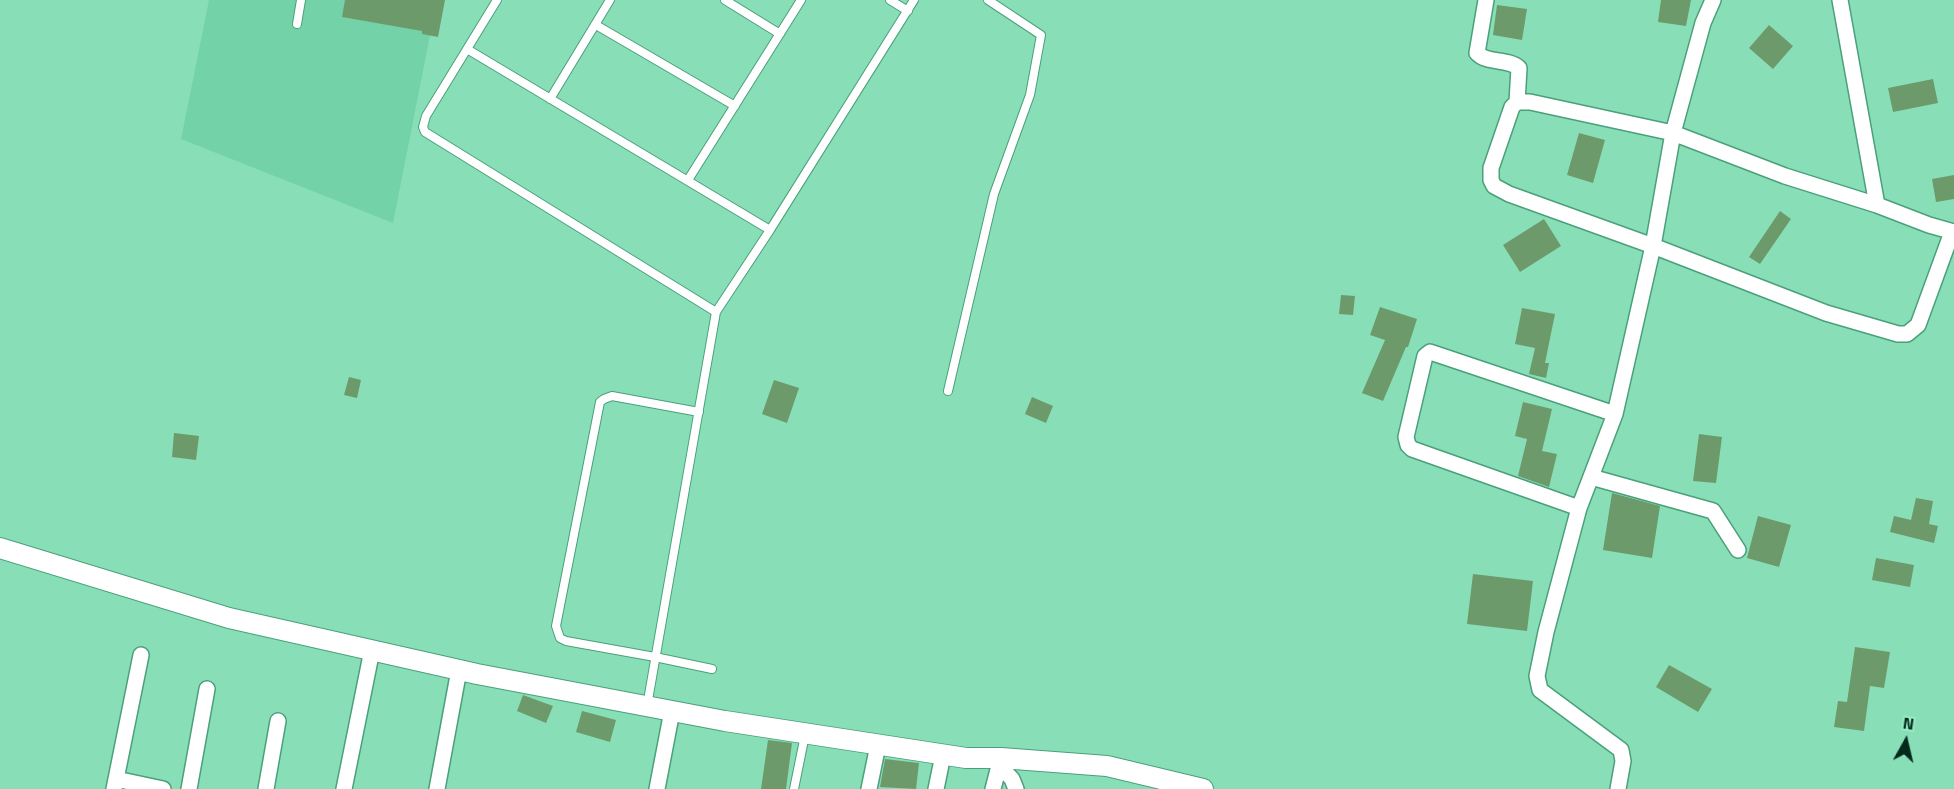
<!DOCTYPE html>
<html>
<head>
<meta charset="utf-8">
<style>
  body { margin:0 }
  #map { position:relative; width:1954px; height:789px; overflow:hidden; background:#88dfb7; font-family:"Titillium Web",sans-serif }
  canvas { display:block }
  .north { position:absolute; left:1876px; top:711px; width:60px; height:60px; -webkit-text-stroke:4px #95ecc4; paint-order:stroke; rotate:8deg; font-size:16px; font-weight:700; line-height:24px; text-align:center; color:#03291b }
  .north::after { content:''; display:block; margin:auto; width:21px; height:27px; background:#03291b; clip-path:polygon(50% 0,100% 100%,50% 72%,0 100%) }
</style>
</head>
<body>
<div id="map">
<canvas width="1954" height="789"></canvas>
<div class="north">N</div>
</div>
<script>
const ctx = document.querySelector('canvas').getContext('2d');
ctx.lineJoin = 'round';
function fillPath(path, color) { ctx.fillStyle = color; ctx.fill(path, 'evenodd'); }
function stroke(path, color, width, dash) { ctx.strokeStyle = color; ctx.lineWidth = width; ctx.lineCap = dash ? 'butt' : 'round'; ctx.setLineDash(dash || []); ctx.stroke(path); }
fillPath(new Path2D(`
  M209,0H437L393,223L181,139Z`), '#73d2a8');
fillPath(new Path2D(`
  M345,0H445L438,37L422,34V31L342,17Z
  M1661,0H1691L1686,26L1658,22Z
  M1497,5L1527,9L1522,40L1493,35Z
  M1769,25L1793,46L1773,69L1749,48Z
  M1933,79L1938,103L1893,112L1888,88Z
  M1579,133L1605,140L1593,183L1567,175Z
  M1954,175V199L1936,202L1932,179Z
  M1780,211L1791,219L1760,264L1749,257Z
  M1544,219L1561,246L1520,272L1503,245Z
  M1341,295L1355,296L1353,315L1339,314Z
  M1380,307L1417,319L1408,347H1406L1383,401L1362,393L1385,340L1370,335Z
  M1522,308L1555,314L1545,363H1549L1546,378L1529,374L1535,348L1515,344Z
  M349,377L361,380L357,398L344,395Z
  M774,380L799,388L787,423L762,414Z
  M1032,397L1053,406L1046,423L1025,414Z
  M1523,402L1552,409L1542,451L1557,454L1549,487L1518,476L1527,439L1515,436Z
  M174,433L199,436L196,460L172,457Z
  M1699,434L1722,437L1716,483L1693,481Z
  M1612,493L1660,506L1652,558L1603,550Z
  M1916,498L1933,501L1929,524L1938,526L1934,543L1890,532L1894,516L1911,520Z
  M1758,516L1791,525L1779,567L1747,558Z
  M1876,558L1914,565L1910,587L1872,580Z
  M1473,574L1533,581L1527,631L1467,624Z
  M1855,647L1890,652L1884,688L1870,686L1864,731L1834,727L1838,701L1847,702Z
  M1669,665L1712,689L1698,712L1656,687Z
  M523,695L553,706L546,723L517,711Z
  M582,711L616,720L610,742L576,732Z
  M768,740L792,743L786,789H761Z
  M885,759L919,763L916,789L880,787Z`), '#6d9a6a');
const service = new Path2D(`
  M497,0L426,116L423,127L425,132L716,312
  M725,0L780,34
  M890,0L908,11
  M297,24L301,0
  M596,25L735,106
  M467,49L770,230
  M550,99L610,0
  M688,180L801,0
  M948,391L994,194L1030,95L1041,35L988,0
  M699,412L612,396L604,399L600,402L556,626L560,638L566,641L655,657L712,669
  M647,706L716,312L770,230L914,0
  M794,789L805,735`);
const minor = new Path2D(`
  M1486,0L1477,53C1487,64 1508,58 1519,68L1517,102
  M1840,0L1877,205L1929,225L1954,232
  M1877,205L1785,176L1673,133L1530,102H1517L1512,107L1491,168V180L1494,186L1509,194L1653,246L1826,313L1898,334H1907L1918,325L1952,232
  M1591,477L1713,511L1738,550
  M1579,508L1412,449L1408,445L1406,437L1425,356L1430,352L1615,414
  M999,765L1012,779L1016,789
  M116,779L163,789
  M114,789L141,655
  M189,789L207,689
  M266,789L278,721
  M344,789L372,650
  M437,789L459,670
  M657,789L672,711
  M869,789L878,745
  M936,789L943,755
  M993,789L1001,758
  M1618,789L1623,761L1621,750L1540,690L1537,676L1546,632L1579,508L1615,414L1653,246L1673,133L1703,23L1713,0`);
const tertiary = new Path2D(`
  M0,548L229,618L477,674L725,721L966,758H1001L1107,766L1203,789`);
stroke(service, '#49a07b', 10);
stroke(minor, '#49a07b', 18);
stroke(tertiary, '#49a07b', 22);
stroke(service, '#fff', 8);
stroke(minor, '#fff', 15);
stroke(tertiary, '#fff', 20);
</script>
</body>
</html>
